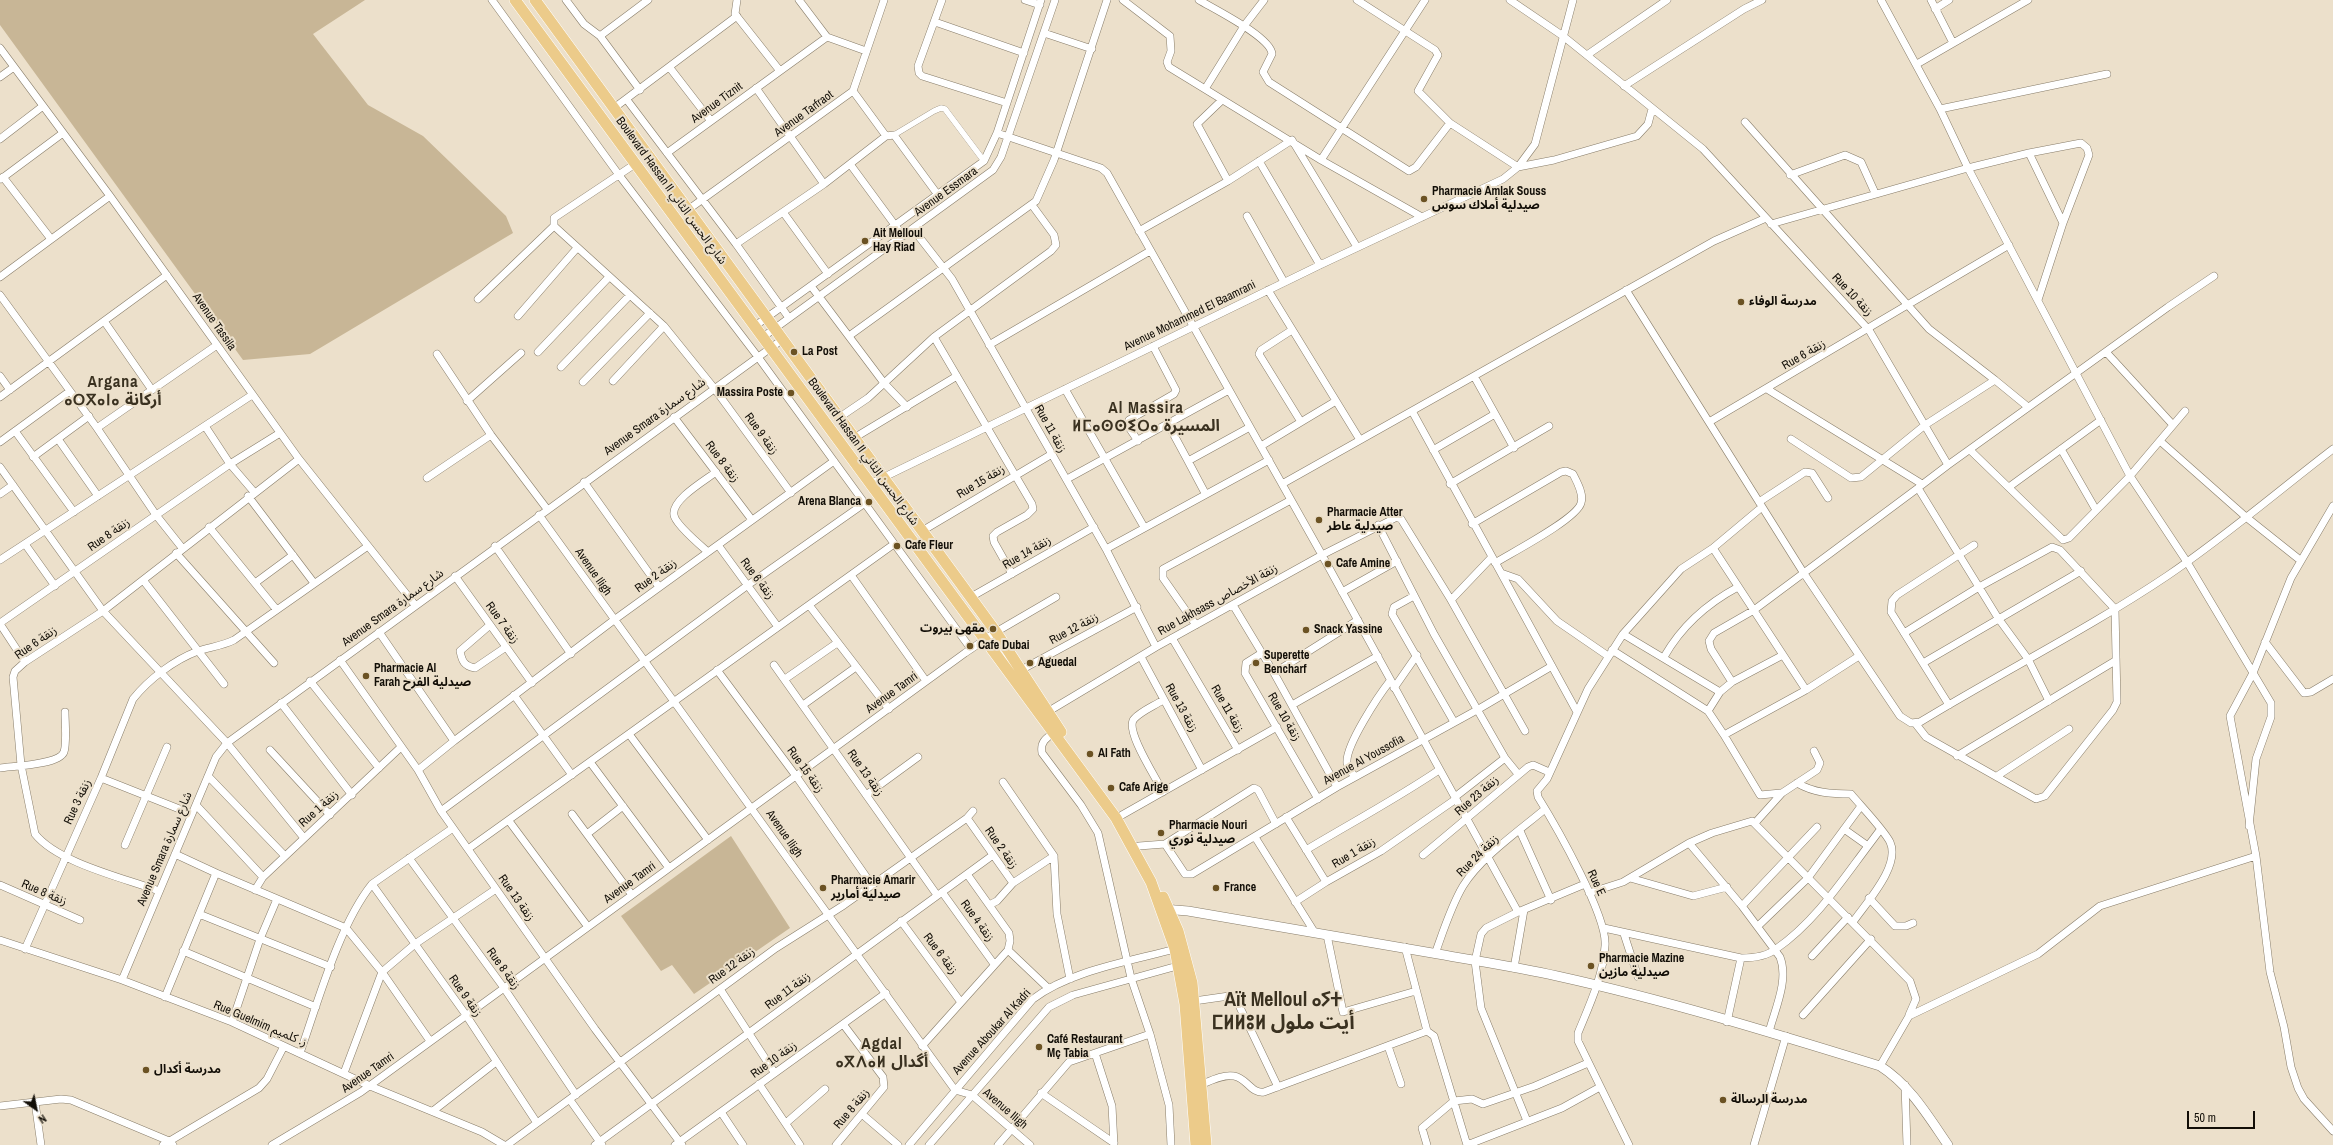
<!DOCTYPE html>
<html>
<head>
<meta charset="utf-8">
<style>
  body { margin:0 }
  #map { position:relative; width:2333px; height:1145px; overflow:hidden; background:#ece0cb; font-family:"Archivo Narrow",sans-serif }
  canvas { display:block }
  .north { position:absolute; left:16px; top:1089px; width:40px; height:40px; -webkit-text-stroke:3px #ece0cb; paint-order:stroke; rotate:147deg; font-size:11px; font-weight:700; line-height:16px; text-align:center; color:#120e07 }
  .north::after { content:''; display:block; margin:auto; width:14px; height:18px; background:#120e07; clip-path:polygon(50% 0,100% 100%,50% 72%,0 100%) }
  .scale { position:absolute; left:2187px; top:1111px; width:68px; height:18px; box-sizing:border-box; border:2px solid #120e07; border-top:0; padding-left:5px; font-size:12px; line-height:14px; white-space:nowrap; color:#120e07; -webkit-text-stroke:3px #ece0cb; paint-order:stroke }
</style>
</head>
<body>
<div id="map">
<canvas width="2333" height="1145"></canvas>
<div class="north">N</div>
<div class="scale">50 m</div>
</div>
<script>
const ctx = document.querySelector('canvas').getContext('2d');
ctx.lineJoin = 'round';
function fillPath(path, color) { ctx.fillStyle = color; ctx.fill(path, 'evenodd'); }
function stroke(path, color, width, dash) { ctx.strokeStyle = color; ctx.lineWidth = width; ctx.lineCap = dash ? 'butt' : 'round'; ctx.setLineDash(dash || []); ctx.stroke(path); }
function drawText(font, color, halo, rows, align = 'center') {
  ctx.font = font + ' "Archivo Narrow","Noto Sans Arabic","Noto Sans Tifinagh",sans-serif'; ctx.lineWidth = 4; ctx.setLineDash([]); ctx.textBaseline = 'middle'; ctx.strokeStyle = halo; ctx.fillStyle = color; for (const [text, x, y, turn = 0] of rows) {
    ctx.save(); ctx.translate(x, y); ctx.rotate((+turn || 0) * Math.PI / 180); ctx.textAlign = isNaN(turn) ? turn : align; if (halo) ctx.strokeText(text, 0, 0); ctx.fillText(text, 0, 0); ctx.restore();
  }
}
fillPath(new Path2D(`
  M0,0H365L313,34L368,105L423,136L506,216L513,233L310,354L243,360L0,25Z
  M731,836L790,928L694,994L672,965L661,971L621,916Z`), '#c8b696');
const pedestrian = new Path2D(`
  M894,135L934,111L941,108L945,109L984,161`);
const minor = new Path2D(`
  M492,0L619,175L758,357L971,649
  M566,0L584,24L600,36L640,90
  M737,0L735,14L780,71
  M799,0L827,37L866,51
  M942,0L918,66L919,73L922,76L1007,103
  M1025,0L1040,5
  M1123,0L1170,36L1171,51L1167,62L1169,67L1321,160L1422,217
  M1199,0C1214,9 1271,37 1272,54L1263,72L1269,82L1409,171L1416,167L1450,123
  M1357,0L1435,50L1438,55L1418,91L1450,123L1518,167L1554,160L1637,136L1648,124L1652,109
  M1510,0L1563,36L1703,149L1869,330L1948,465L2168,307L2214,276
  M1881,0L1940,109L1968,168L2130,476L2187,562L2271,703V717L2256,759L2249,826
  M1931,0L1953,43
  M1935,9L1949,0
  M935,22L1024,53
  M1044,33L1092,49
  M600,36L648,0
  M0,48L110,196L299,459L415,605
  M1587,55L1667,0
  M1917,64L2028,0
  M670,68L711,121
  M0,77L14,67
  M1624,86L1744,9L1762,0
  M756,88L824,184
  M1205,89L1244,26L1264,0
  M853,91L886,136L894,135L938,195
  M627,100L736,244L789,318
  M1222,100L1197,124L1228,181
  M614,108L737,16
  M1940,109L2107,74
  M1745,122L1929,329L1995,380L2028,407
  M997,133L1101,168L1107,173L1322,555L1518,912
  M0,139L43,106
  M667,153L827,37
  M2029,153L2081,143L2087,148L2089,155L2063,223
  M1321,160L1425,0
  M1259,161L1320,265
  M850,164L903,236
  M1790,175L1845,155L1861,162L1875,193
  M3,177L51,239
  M1,179L63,133
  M689,209L853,91L884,0
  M783,212L828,274
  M1247,216L1284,282
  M1771,224L1968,168L2029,153L2063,223L2038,300
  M913,229L952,279L1106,549L1156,647
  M1139,231L1228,181L1292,140L1357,247
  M736,244L824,184L886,136
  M0,277L110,196
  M811,286L884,383L907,407
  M1268,290L1360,440
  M1626,290L1803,572L1900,716L1911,723L1920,722C2002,672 2088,629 2167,576C2225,537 2278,491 2333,449
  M0,295L97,428L156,515L183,549
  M478,299L554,226
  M518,316L577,248
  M104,321L152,390
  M664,326L714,388L791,493
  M755,326L984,161L997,133L1041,0
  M1292,330L1261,350L1259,354L1301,422
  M849,336L1036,201L1054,160L1107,0
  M763,337L993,170L1001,157L1055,0
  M934,337L1032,504L1033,509L1027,515L997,532L993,536L994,542L1012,574
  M989,345L1150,251
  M538,352L609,277
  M2107,353L2173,425
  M437,354L491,435L547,509
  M561,367L630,295
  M0,376L10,390
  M1474,376L1514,448
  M613,381L664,326L554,226V218L635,164
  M583,382L650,313
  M1065,389L1144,527
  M1767,389L1922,484
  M0,397L167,275
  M467,401L521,353
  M1412,411L1501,573L1518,579L1557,621L1608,656
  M674,417L752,520
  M840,417L868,398L934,337L1051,251L1056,245L1054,235L1032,205
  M1709,422L2009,245
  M1168,424L1188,461
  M205,426L230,464L254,492
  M97,428L217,345
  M15,431L74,512
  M854,438L957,376
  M58,439L98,496
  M1791,439L1851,478L1861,477L1925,425L1995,380
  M1138,441L1128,426L1129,420L1174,394L1176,390L1153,346
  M2160,441L2246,517L2300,560
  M0,442L70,391
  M1261,446L1336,401
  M2061,449L2096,510
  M1433,450L1495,414
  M1970,450L2063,540L2069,538L2130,476L2185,411
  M33,457L89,416
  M0,467L103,611L227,743L304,838
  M427,478L491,435
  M1067,479L1229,390
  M584,482L659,587
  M870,484L1320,265L1503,179L1518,167L1535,144L1573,0
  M1282,484L1714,241L1766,218
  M1450,484L1549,426
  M1919,487L1948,465
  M2009,487L2101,420
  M1205,493L1188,461L1250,427
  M0,494L13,485
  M248,496L314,583
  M1759,502L1805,472L1812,473L1828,498
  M2333,506L2291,578L2253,673L2230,716L2256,856L2270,972L2284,1027L2291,1067L2298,1088L2304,1099L2333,1131
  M539,515L955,1090L972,1095L1030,1145
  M1472,524L1561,472L1566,471L1573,474C1577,482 1584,494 1581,503C1577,519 1511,553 1495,563
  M1378,525L1434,634L1505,758L1518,774
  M209,527L276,609
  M922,531L1052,454
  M25,544L55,586
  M718,545L778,627
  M495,546L571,654
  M1713,548L1806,690
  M1106,549L1269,460
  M708,552C700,545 675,524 674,515C671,500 704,481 716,472
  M176,553L274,663
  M0,560L252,395
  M1501,573L1577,712
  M851,575L926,681
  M455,576L532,683
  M143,580L224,684
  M255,583L293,555
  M1342,592L1397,561
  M1414,596L1394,607L1392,614L1454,722
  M971,597L1094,527
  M1451,600L1491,558
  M809,605L889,709
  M1233,605L1274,673L1337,787
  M0,623L230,464L280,433
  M0,624L25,662
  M490,625L460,651C462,661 464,666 475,668L506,647
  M1196,625L1163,578V569L1291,500
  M379,632L454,741
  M1904,633L1979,587L2052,547L2060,550L2115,609L2117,702L2113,710L2045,796L2036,799L1926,737L1915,723
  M1623,634L1720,692
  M1172,638L1238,750
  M2265,642L2304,693L2311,692L2333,679
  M1612,650L1708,711L1724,735L1806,690L1859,656
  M1262,653L1246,663L1245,673L1318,799
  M1141,657L1202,770
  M1664,657C1681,627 1708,603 1738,587
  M340,660L418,770L441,811L595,1029L682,1145
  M1923,663L2081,571
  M774,665L937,895
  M717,670L796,776L872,885
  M1021,670L1137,607
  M1274,673L1358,620
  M785,679L837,643
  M310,681L379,768
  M1732,682L1711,649L1709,641L1714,633L1754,610L1918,488L1998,618L2028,659L2049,701
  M1394,688L1417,655
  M514,695L572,775
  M1163,700C1154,706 1141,711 1134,719C1124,730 1157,779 1163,792
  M281,703L352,795
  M803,705L856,667
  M1292,705L1378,656
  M1949,705L1891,612L1892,601L1897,595L1974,545
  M1049,711L1156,647L1322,555L1397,517L1401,519L1451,600L1525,731
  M1708,711L1720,692L1732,682L1783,655
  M1054,733C1046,738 1040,742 1042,753L1081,805L1098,833L1131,978L1150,1034L1169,1105L1171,1145
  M629,734L708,840
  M1724,735L1760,795L1781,793
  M270,750L330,815
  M1957,756L2115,661
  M590,762L669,868
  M0,768C13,766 59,765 64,752C67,743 65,722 65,712
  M418,770L454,741L614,620L834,461
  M208,776L285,856
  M1997,776L2069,729
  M1355,777C1352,773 1348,768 1347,763C1345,746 1379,695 1390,681
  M101,778L192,814
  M1003,782L1054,856
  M1797,783C1814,793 1832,794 1851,794C1860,805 1884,830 1890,842C1901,866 1866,903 1853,922
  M866,795L918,757
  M1455,797L1505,758
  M196,805L263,877
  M441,811L748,585L865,503
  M572,814L632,895
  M1122,815L1277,727
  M1286,817L1326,882L1381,851L1456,799
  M967,818L1013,883L997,901L989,905
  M509,821L588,927
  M1755,823L1782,793L1817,770L1820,763L1814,751
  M1520,831L1551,900
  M587,834L623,806
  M1255,837L1315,933
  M1689,843L1742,906L1780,957C1789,980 1775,1009 1769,1032
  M1165,844L1185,874H1192L1337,787L1477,710L1552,666
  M125,845L167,747
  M1139,846L1165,844L1254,788L1258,790L1276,824
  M1868,846L1880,830
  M468,849L894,544
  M1306,850C1351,823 1396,799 1439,770
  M175,854L216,873L346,928L382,972L430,1041
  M1423,855L1528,767L1533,765L1549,772
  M409,858L504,988L576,1095
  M967,874L1009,933L1010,941L1008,950L1048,988
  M1630,878L1693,896L1727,887
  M1013,883L1054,856L1057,914L1070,979
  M372,884L466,1015L537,1123
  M0,885L80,920
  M255,890L263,877L401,747
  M159,891C124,878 58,863 35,834L21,765L13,677L15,671L25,662L103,611L299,459
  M942,892L994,964
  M1589,893L1623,882L1689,843L1712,833L1752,821L1910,981L1916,999L1909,1015
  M1869,898L1895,926H1906L1913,923
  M1295,902L1326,882
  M1742,906L1817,827
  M199,914L331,967
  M901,921L960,1001
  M1758,926L1808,878L1861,806
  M1604,928L1741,958C1753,958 1766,957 1776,949C1814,923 1841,882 1868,846L1844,829
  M1624,934L1638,977
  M1327,935L1343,1012L1416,991
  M0,940L122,980L232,1022L370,1086L482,1132L504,1145
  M1405,947L1427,1031L1434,1036L1467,1145
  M25,949L101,778L133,699C149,679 174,660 198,651C210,647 222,646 234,640L368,546
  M183,951L316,1007
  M1435,954C1443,932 1451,906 1463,886C1481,857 1519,831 1545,809
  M1812,956L1848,917
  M1514,968L1524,910
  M122,980L208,776L216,757L227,743L783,339
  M720,989L774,1072
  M165,997L216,873
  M1194,1001L1229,996L1235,997L1278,1087
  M1803,1015L1871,939
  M232,1022L260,939L277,899
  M1727,1022L1741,958
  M922,1046L1008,950
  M1388,1046L1401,1084
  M300,1053C318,1002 339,925 372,884L453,828
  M1095,1053L1112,1106L1114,1145
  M1880,1066L1909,1016L2038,954L2100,906L2256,856
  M344,1073L382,972L415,944L496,889
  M759,1084L800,1145
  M1200,1085C1210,1081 1223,1074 1234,1076C1247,1078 1251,1094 1264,1092L1427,1031
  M1905,1085L1907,1145
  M1041,1093L1114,1143
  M570,1100L602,1145
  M35,1102L41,1145
  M0,1106L61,1099L71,1100L169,1141L173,1145
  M433,1111L496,1062
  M721,1112L743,1145
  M863,1115L898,1145
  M1527,1121L1481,1008L1475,961L1481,934L1486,928L1518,912L1585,884
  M786,1123L825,1089
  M163,1145L259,1088L267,1079L284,1046
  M272,1145L361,1092L965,653L996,632L1056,597
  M507,1145L776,948L844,905L967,818L973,811
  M595,1145L993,855
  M675,1145L886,993
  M836,1145L884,1087L883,1077L843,1024
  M909,1145L1033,999C1071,970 1132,961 1179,948
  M929,1145L1049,1007L1073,995L1181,965
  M998,1145L1069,1062L1150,1034
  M1427,1145L1422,1128L1454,1101L1472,1099L1483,1104L1535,1086L1588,1063
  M1467,1145L1562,1108L1600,1087
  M1629,1145L1578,1041V1033C1589,1006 1603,977 1605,946C1608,917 1556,826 1538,797L1537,791L1547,779L1588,689L1623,634L1681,569L1713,548L1762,507
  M1754,1145L1786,1036`);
const tertiary = new Path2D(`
  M1163,909L1188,911C1271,925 1354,939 1438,954C1477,961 1517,967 1557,976C1666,1000 1773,1033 1880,1066C1910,1085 1928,1116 1948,1145`);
const primary = new Path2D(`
  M515,0L1116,818L1151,882L1175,949L1185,1004L1196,1145
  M535,0L996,632L1061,732
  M1163,897L1178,931L1192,983L1206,1145`);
stroke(pedestrian, '#877c69', 6);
stroke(minor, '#877c69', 8);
stroke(tertiary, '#877c69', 10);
stroke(primary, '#fff', 12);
stroke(pedestrian, '#fff', 5.5);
stroke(minor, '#fff', 7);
stroke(tertiary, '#fff', 9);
stroke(primary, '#eccb8a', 11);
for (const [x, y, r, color] of [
  [1424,199,4,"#6b5223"],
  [865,241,4,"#6b5223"],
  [1741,302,4,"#6b5223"],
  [794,352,4,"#6b5223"],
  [791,393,4,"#6b5223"],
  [869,502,4,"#6b5223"],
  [1319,520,4,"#6b5223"],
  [897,546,4,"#6b5223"],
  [1328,564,4,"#6b5223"],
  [993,629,4,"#6b5223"],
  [1306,630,4,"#6b5223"],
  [970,646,4,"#6b5223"],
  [1030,663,4,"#6b5223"],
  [1256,663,4,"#6b5223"],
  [366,676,4,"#6b5223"],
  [1090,754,4,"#6b5223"],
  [1111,788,4,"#6b5223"],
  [1161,833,4,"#6b5223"],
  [823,888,4,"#6b5223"],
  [1216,888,4,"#6b5223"],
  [1591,966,4,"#6b5223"],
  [1039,1047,4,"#6b5223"],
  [146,1070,4,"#6b5223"],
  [1723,1100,4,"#6b5223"]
]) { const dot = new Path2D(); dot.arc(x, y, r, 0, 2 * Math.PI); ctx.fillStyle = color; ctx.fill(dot); stroke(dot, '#ece0cb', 1.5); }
drawText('12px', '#120e07', '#ece0cb', [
  ["Avenue Tiznit",717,103,-36],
  ["Avenue Tarfraot",804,114,-36],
  ["Boulevard Hassan II شارع الحسن الثاني",671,191,54],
  ["Avenue Essmara",946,192,-36],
  ["Rue 10 زنقة",1852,295,47],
  ["Avenue Mohammed El Baamrani",1190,316,-26],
  ["Avenue Tassila",214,322,55],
  ["Rue 6 زنقة",1804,355,-30],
  ["Avenue Smara شارع سمارة",655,417,-36],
  ["Rue 11 زنقة",1050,429,61],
  ["Rue 9 زنقة",761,434,54],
  ["Boulevard Hassan II شارع الحسن الثاني",863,452,54],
  ["Rue 8 زنقة",722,462,53],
  ["Rue 15 زنقة",981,482,-31],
  ["Rue 8 زنقة",109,535,-35],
  ["Rue 14 زنقة",1027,553,-30],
  ["Avenue Iligh",593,572,55],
  ["Rue 2 زنقة",656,576,-36],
  ["Rue 6 زنقة",757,579,53],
  ["Rue Lakhsass زنقة الأخصاص",1218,600,-29],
  ["Avenue Smara شارع سمارة",393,608,-36],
  ["Rue 7 زنقة",502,623,54],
  ["Rue 12 زنقة",1074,629,-28],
  ["Rue 6 زنقة",36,643,-35],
  ["Avenue Tamri",892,693,-36],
  ["Rue 13 زنقة",1181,708,61],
  ["Rue 11 زنقة",1227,709,60],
  ["Rue 10 زنقة",1284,717,60],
  ["Avenue Al Youssofia",1364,760,-29],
  ["Rue 15 زنقة",805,770,54],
  ["Rue 13 زنقة",865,773,55],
  ["Rue 23 زنقة",1477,796,-41],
  ["Rue 3 زنقة",78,802,-65],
  ["Rue 1 زنقة",319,809,-42],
  ["Avenue Iligh",784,834,55],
  ["Rue 2 زنقة",1001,848,55],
  ["Avenue Smara شارع سمارة",165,849,-67],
  ["Rue 1 زنقة",1354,853,-31],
  ["Rue 24 زنقة",1478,856,-45],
  ["Avenue Tamri",630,883,-36],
  ["Rue E",1596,883,65],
  ["Rue 8 زنقة",44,893,23],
  ["Rue 13 زنقة",516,898,55],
  ["Rue 4 زنقة",977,921,54],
  ["Rue 6 زنقة",940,954,53],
  ["Rue 12 زنقة",732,966,-36],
  ["Rue 8 زنقة",503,969,54],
  ["Rue 11 زنقة",788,991,-37],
  ["Rue 9 زنقة",465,996,55],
  ["Rue Guelmim ز. كلميم",260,1024,23],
  ["Avenue Aboukar Al Kadri",992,1032,-48],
  ["Rue 10 زنقة",774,1060,-36],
  ["Avenue Tamri",368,1073,-35],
  ["Rue 8 زنقة",852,1109,-50],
  ["Avenue Iligh",1005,1109,41]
]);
drawText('bold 12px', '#120e07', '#ece0cb', [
  ["Pharmacie Amlak Souss",1432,192],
  ["صيدلية أملاك سوس",1432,206],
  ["Ait Melloul",873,234],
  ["Hay Riad",873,248],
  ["مدرسة الوفاء",1749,302],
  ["La Post",802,352],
  ["Massira Poste",783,393,"right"],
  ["Arena Blanca",861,502,"right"],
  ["Pharmacie Atter",1327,513],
  ["صيدلية عاطر",1327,527],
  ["Cafe Fleur",905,546],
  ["Cafe Amine",1336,564],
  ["مقهى بيروت",985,629,"right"],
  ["Snack Yassine",1314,630],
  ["Cafe Dubai",978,646],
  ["Superette",1264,656],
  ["Bencharf",1264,670],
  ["Aguedal",1038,663],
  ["Pharmacie Al",374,669],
  ["Farah صيدلية الفرح",374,683],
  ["Al Fath",1098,754],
  ["Cafe Arige",1119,788],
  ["Pharmacie Nouri",1169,826],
  ["صيدلية نوري",1169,840],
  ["Pharmacie Amarir",831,881],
  ["صيدلية أمارير",831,895],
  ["France",1224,888],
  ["Pharmacie Mazine",1599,959],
  ["صيدلية مازين",1599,973],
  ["Café Restaurant",1047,1040],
  ["Mç Tabia",1047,1054],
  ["مدرسة أكدال",154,1070],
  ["مدرسة الرسالة",1731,1100]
], 'left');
ctx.letterSpacing = '1px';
drawText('bold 16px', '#3a3120', '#ece0cb', [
  ["Argana",113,383],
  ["ⴰⵔⴳⴰⵏⴰ أركانة",113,401],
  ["Al Massira",1146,409],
  ["ⵍⵎⴰⵙⵙⵉⵔⴰ المسيرة",1146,427],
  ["Agdal",882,1045],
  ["ⴰⴳⴷⴰⵍ أگدال",882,1063]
]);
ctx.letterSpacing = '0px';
drawText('bold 20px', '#3a3120', '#ece0cb', [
  ["Aït Melloul ⴰⵢⵜ",1283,1001],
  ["ⵎⵍⵍⵓⵍ أيت ملول",1283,1024]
]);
</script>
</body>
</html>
